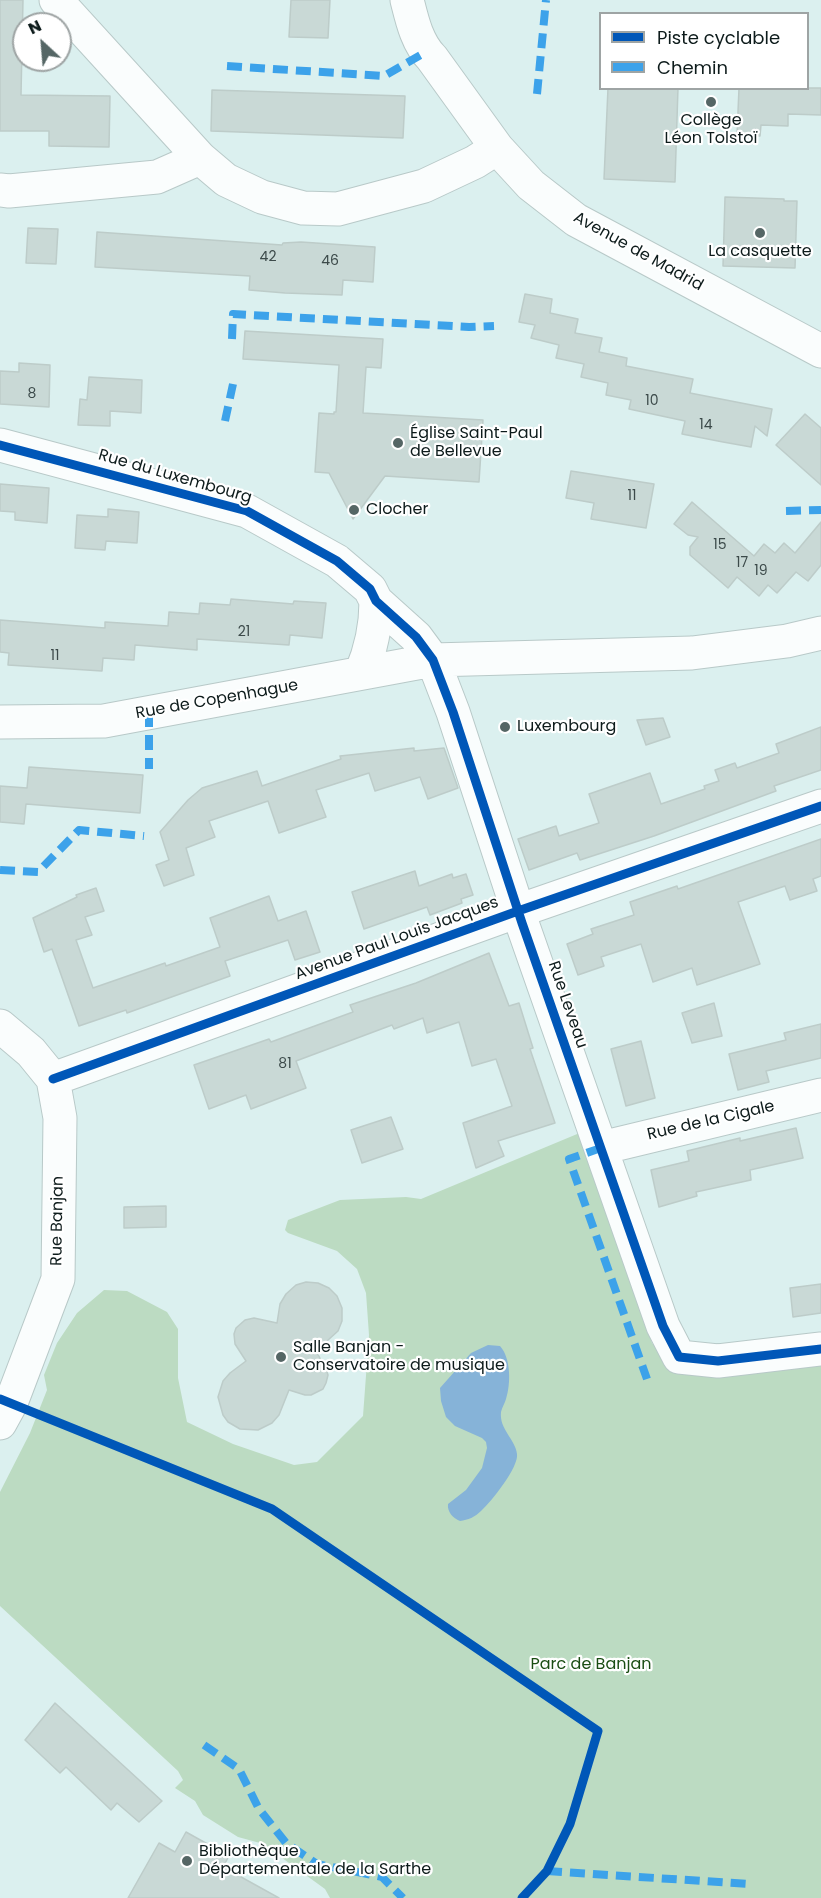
<!DOCTYPE html>
<html>
<head>
<meta charset="utf-8">
<style>
  body { margin:0 }
  #map { position:relative; width:821px; height:1898px; overflow:hidden; background:#dbf0ef; font-family:Poppins,sans-serif }
  canvas { display:block }
  .legend { position:absolute; left:599px; top:12px; width:210px; height:78px; box-sizing:border-box; background:#fff; border:2px solid #9ea4a4; margin:0; padding:8px 10px; list-style:none; font-size:18px; color:#0d1b1b }
  .legend li { display:flex; align-items:center; gap:12px; height:30px }
  .legend b { width:30px; border:2px solid #9ea4a4 }
  .north { position:absolute; left:12px; top:12px; width:60px; height:60px; box-sizing:border-box; background:#fff; border:2px solid #9ea4a4; border-radius:50%; rotate:334deg; font-size:16px; font-weight:700; line-height:24px; text-align:center; color:#0d1b1b }
  .north::after { content:''; display:block; margin:auto; width:21px; height:27px; background:#556665; clip-path:polygon(50% 0,100% 100%,50% 72%,0 100%) }
</style>
</head>
<body>
<div id="map">
<canvas width="821" height="1898"></canvas>
<ul class="legend">
<li><b style="height:8px;background:#0057b8"></b>Piste cyclable</li>
<li><b style="height:8px;background:#3ca2ea"></b>Chemin</li>
</ul>
<div class="north">N</div>
</div>
<script>
const ctx = document.querySelector('canvas').getContext('2d');
ctx.lineJoin = 'round';
function fillPath(path, color) { ctx.fillStyle = color; ctx.fill(path, 'evenodd'); }
function stroke(path, color, width, dash) { ctx.strokeStyle = color; ctx.lineWidth = width; ctx.lineCap = dash ? 'butt' : 'round'; ctx.setLineDash(dash || []); ctx.stroke(path); }
function drawText(font, color, halo, rows, align = 'center') {
  ctx.font = font + ' Poppins,sans-serif'; ctx.lineWidth = 4.5; ctx.setLineDash([]); ctx.textBaseline = 'middle'; ctx.strokeStyle = halo; ctx.fillStyle = color; for (const [text, x, y, turn = 0] of rows) {
    ctx.save(); ctx.translate(x, y); ctx.rotate((+turn || 0) * Math.PI / 180); ctx.textAlign = isNaN(turn) ? turn : align; if (halo) ctx.strokeText(text, 0, 0); ctx.fillText(text, 0, 0); ctx.restore();
  }
}
fillPath(new Path2D(`
  M582,1132L586,1154L652,1343L670,1363L821,1359V1898H330L325,1889L267,1847L260,1843L238,1837L203,1815L195,1801L175,1788L183,1780L178,1771L0,1606V1492L30,1433L47,1390L44,1375L57,1343L77,1313L104,1290L127,1291L167,1312L178,1329V1378L187,1422L233,1444L294,1465L317,1462L363,1416L369,1335L366,1293L357,1269L337,1251L288,1233L285,1230L288,1220L340,1200L406,1197L421,1199Z`), '#bcdbc2');
fillPath(new Path2D(`
  M488,1345L500,1346C511,1358 511,1384 506,1399C505,1403 502,1407 501,1412C499,1429 515,1439 517,1454C519,1467 491,1502 481,1511C475,1517 468,1520 460,1521C453,1518 447,1512 448,1504L466,1490L482,1468L487,1448L486,1442L482,1438L455,1426L446,1417L441,1401L440,1388L471,1353Z`), '#86b3d8');
const building = new Path2D(`
  M0,0H23L21,95L110,96L109,147L49,146V131H0Z
  M291,0H330L328,38L289,37Z
  M608,88H678L675,182L604,179Z
  M739,88H821V115L788,114V126L761,125L760,136L737,135Z
  M212,90L405,96L403,138L211,131Z
  M725,197L784,199V201H797L795,268L723,266Z
  M28,228L58,229L56,264L26,263Z
  M97,232L282,245L283,243L301,242L375,247L373,282L343,280L342,295L285,293L249,290L250,276L95,267Z
  M525,294L552,299L550,313L578,319L575,333L602,338L599,352L627,358L626,366L693,379L690,393L772,409L767,436L755,426L751,447L723,442L682,434L685,421L629,409L631,400L606,395L608,383L581,377L584,364L556,358L559,345L531,338L535,325L519,322Z
  M245,331L383,339L381,368L366,367L363,413L483,420L479,482L385,476L353,519L329,473L315,472L319,413L334,414V412H336L339,365L243,359Z
  M19,363L50,365L49,407L0,404V371L19,372Z
  M89,377L142,380L141,413L110,411V426L78,425L80,399L87,400Z
  M805,414L821,428V485L776,445Z
  M571,471L654,484L646,528L591,519L594,503L566,498Z
  M0,484L49,488L47,523L15,520V512L0,511Z
  M692,502L754,556L764,544L775,553L784,543L795,553L821,522V565L808,581L796,572L777,593L768,585L759,596L737,577L728,588L690,555V547L698,537L688,535L674,524Z
  M108,509L139,512L137,543L106,541L105,550L75,548L77,515L108,517Z
  M231,599L293,604L294,601L326,603L322,638L290,635L289,645L197,639V650L135,645L134,660L103,658L102,671L8,665L9,653L0,652V620L105,628V622L168,626L169,612L199,614L200,603L230,605Z
  M663,718L670,737L646,745L637,720Z
  M821,727V770L774,786L776,791L654,836L580,860L577,853L529,870L518,839L556,826L559,836L599,823L589,794L650,773L661,804L705,789L704,786L719,781L715,770L735,763L737,768L779,753L776,744Z
  M414,748V751L444,748L458,788L428,799L420,777L375,791L369,773L316,790L326,817L279,833L268,801L209,821L215,837L186,848L194,875L164,886L156,865L169,860L160,832L188,800L202,788L257,771L262,786L341,759L340,756Z
  M29,767L143,775L140,813L26,804L24,824L0,822V786L27,788Z
  M821,839V876L813,879L817,891L790,900L785,886L738,902L760,964L697,985L692,968L653,982L641,944L601,957L604,966L578,975L567,944L593,934L591,929L634,915L630,902L677,886L678,889Z
  M415,871L419,886L452,874L453,878L466,874L473,895L461,899L462,903L430,915L427,907L364,929L352,892Z
  M96,888L104,911L85,917L92,935L76,940L93,988L165,963L166,966L220,947L210,918L269,896L278,921L306,911L320,952L295,960L288,940L225,961L230,976L127,1013L126,1010L79,1026L52,949L44,952L33,918L77,897L76,895Z
  M489,953L509,1006L519,1003L533,1048L530,1049L555,1123L498,1141L504,1156L476,1168L463,1123L512,1106L496,1059L472,1066L459,1022L427,1033L423,1018L394,1029L392,1025L296,1061L306,1088L251,1109L246,1095L209,1109L194,1065L269,1039L271,1042L353,1012L350,1005L416,983Z
  M714,1003L722,1036L692,1043L682,1013Z
  M821,1024V1058L766,1071L769,1082L738,1090L729,1054L786,1040L784,1033Z
  M641,1041L655,1098L626,1106L611,1049Z
  M391,1117L403,1149L362,1163L351,1130Z
  M796,1128L803,1158L750,1170L751,1180L696,1192L697,1196L659,1207L651,1170L689,1161L687,1151L740,1138V1141Z
  M166,1206V1227L124,1228V1207Z
  M306,1282L318,1283L329,1288L337,1296L342,1308V1321L338,1331L316,1351L326,1369L328,1375L326,1383L323,1389L311,1395H305L289,1390L279,1415L272,1423L258,1430L240,1429L228,1422L223,1415L218,1397L223,1381L230,1373L246,1361L235,1344L234,1334L236,1328L245,1320L254,1318L277,1323L280,1304L286,1294L296,1285Z
  M821,1284V1313L793,1317L790,1288Z
  M55,1703L162,1801L139,1822L117,1803L111,1810L66,1767L60,1773L25,1740Z
  M186,1832L229,1856L223,1867L279,1898H128L159,1843L175,1852Z`);
fillPath(building, '#c9d9d6');
stroke(building, '#bdccc9', 1.5);
const minor = new Path2D(`
  M56,0L200,158L226,180L262,197L303,208L338,209L424,186L475,162L497,148
  M407,0C412,20 417,43 432,58L497,148L531,185L576,220L821,351
  M0,190L9,191L157,177L200,158
  M0,445L247,511L337,561L370,589L376,601L416,637L433,660L453,712L522,923L663,1326L679,1357L718,1361L821,1349
  M361,673C371,650 376,627 376,601
  M0,722L104,721L433,660L692,653L787,641L821,633
  M0,1026L31,1052L53,1079L60,1118L58,1279L11,1403L0,1423
  M53,1079L518,911L821,806
  M601,1148L821,1095`);
stroke(minor, '#b8c9c8', 35);
stroke(minor, '#fafdfd', 33);
stroke(new Path2D(`
  M227,66L384,76L426,52
  M537,94L546,0
  M232,339L233,314L469,327L494,326
  M225,421L233,384
  M786,511L821,510
  M149,712V769
  M0,870L38,872L79,830L144,836
  M601,1148L569,1159L647,1379
  M204,1745L239,1769L259,1809L286,1843L317,1864L382,1877L403,1898
  M547,1871L749,1884`), '#3ca2ea', 8, [15, 8]);
stroke(new Path2D(`
  M0,445L247,511L337,561L370,589L376,601L416,637L433,660L453,712L522,923L663,1326L679,1357L718,1361L821,1349
  M53,1079L518,911L821,806
  M0,1399L272,1509L598,1731L570,1824L547,1871L522,1898`), '#0057b8', 9);
for (const [x, y, r, color] of [
  [711,102,6,"#556665"],
  [760,233,6,"#556665"],
  [398,443,6,"#556665"],
  [354,510,6,"#556665"],
  [505,727,6,"#556665"],
  [281,1357,6,"#556665"],
  [187,1861,6,"#556665"]
]) { const dot = new Path2D(); dot.arc(x, y, r, 0, 2 * Math.PI); ctx.fillStyle = color; ctx.fill(dot); stroke(dot, '#fff', 2); }
drawText('14px', '#3c4a4a', null, [
  ["42",268,257],
  ["46",330,261],
  ["8",32,394],
  ["10",652,401],
  ["14",706,425],
  ["11",632,496],
  ["15",720,545],
  ["17",742,563],
  ["19",761,571],
  ["21",244,632],
  ["11",55,656],
  ["81",285,1064]
]);
drawText('16px', '#0d1b1b', '#fff', [
  ["Collège",711,121,"center"],
  ["Léon Tolstoï",711,139,"center"],
  ["La casquette",760,252,"center"],
  ["Église Saint-Paul",410,434],
  ["de Bellevue",410,452],
  ["Clocher",366,510],
  ["Luxembourg",517,727],
  ["Salle Banjan -",293,1348],
  ["Conservatoire de musique",293,1366],
  ["Bibliothèque",199,1852],
  ["Départementale de la Sarthe",199,1870]
], 'left');
drawText('16px', '#0d1b1b', '#fff', [
  ["Avenue de Madrid",638,252,29],
  ["Rue du Luxembourg",175,477,16],
  ["Rue de Copenhague",217,700,-10],
  ["Avenue Paul Louis Jacques",397,939,-20],
  ["Rue Leveau",567,1005,71],
  ["Rue de la Cigale",711,1121,-13],
  ["Rue Banjan",58,1221,-89]
]);
drawText('16px', '#1a4d13', '#fff', [
  ["Parc de Banjan",591,1665]
]);
</script>
</body>
</html>
